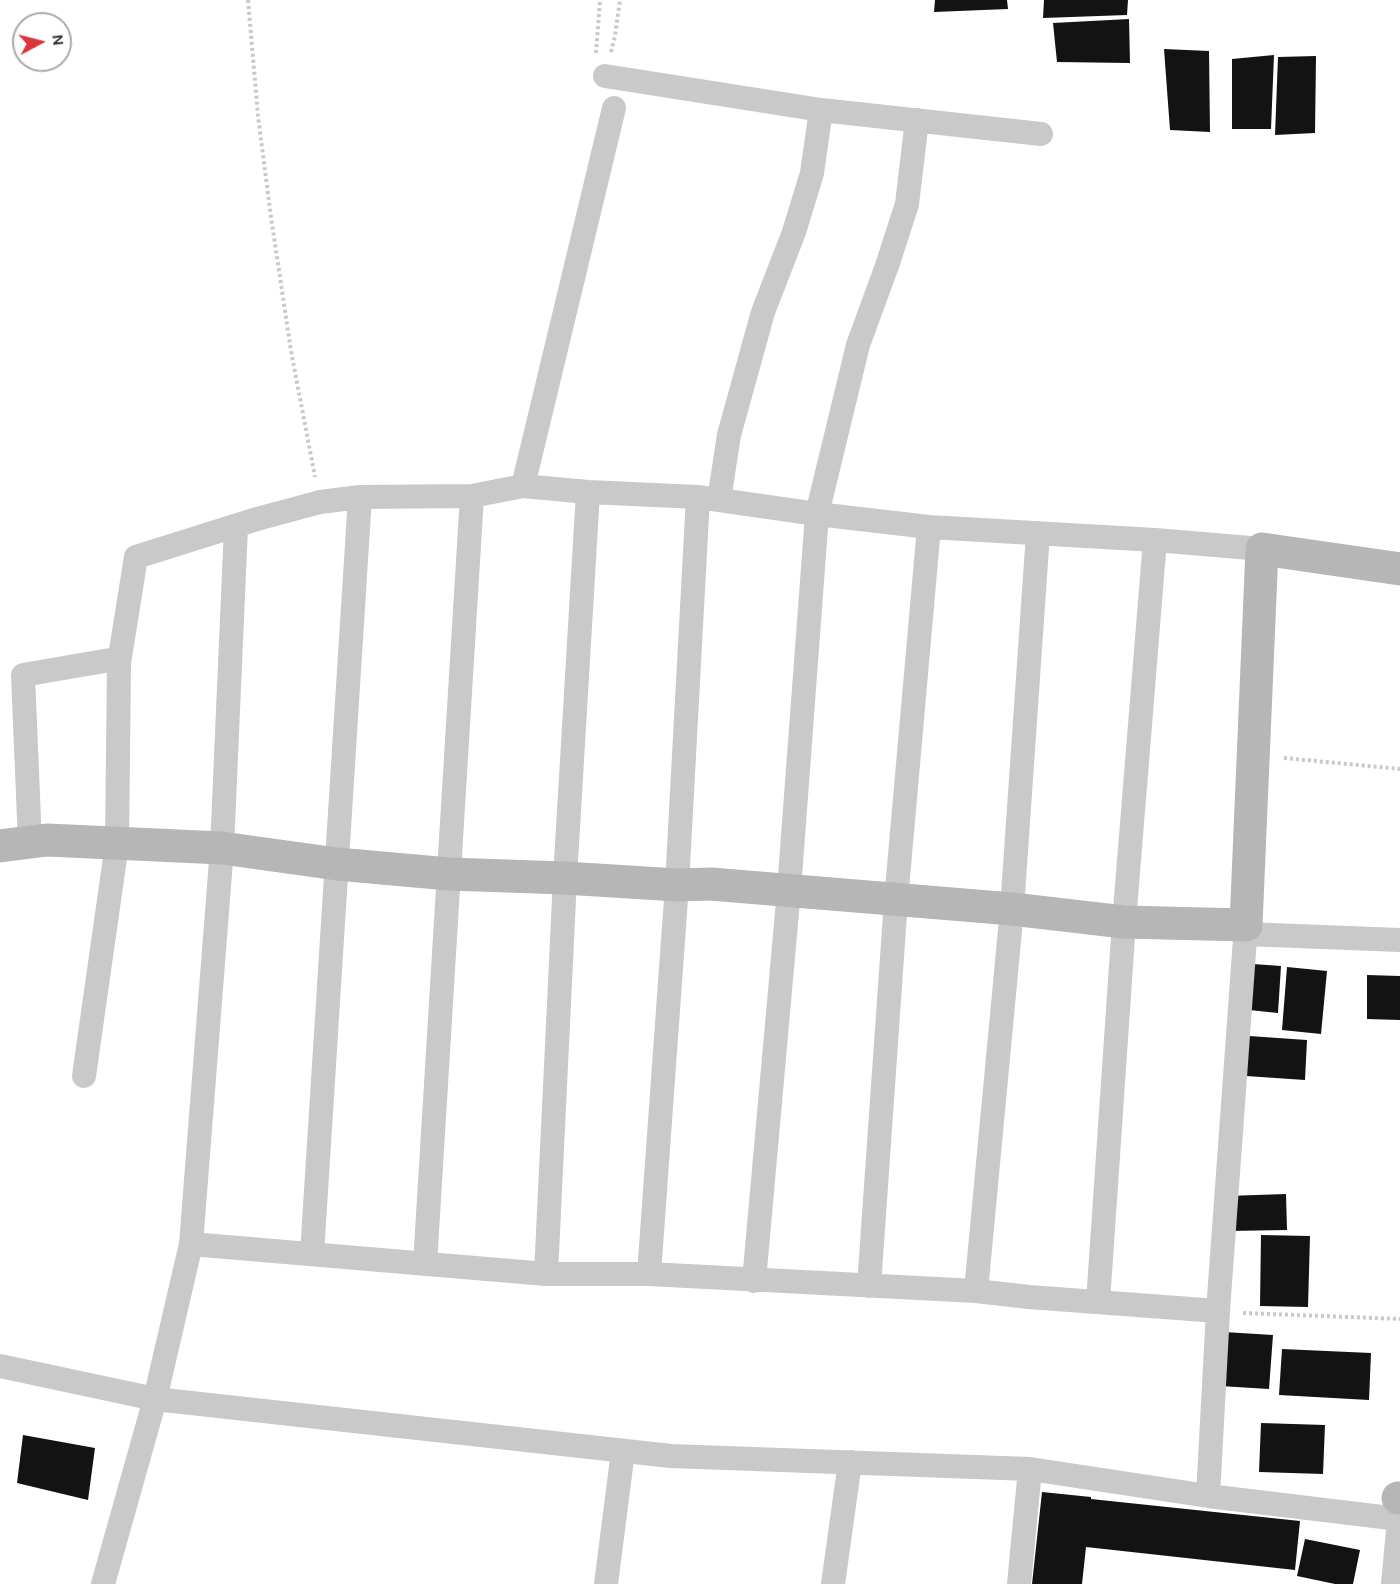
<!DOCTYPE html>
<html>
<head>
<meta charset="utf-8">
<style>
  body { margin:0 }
  #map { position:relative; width:1400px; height:1584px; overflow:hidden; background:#fff; font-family:Karla,sans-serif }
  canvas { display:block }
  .north { position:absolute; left:12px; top:12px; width:60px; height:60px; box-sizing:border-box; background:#fff; border:2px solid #ababab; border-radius:50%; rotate:83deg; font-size:16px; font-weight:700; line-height:24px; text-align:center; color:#2c2c2c }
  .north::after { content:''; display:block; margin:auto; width:21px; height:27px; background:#dd353a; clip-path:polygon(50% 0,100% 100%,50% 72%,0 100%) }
</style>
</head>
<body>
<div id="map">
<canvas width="1400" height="1584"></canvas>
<div class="north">N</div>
</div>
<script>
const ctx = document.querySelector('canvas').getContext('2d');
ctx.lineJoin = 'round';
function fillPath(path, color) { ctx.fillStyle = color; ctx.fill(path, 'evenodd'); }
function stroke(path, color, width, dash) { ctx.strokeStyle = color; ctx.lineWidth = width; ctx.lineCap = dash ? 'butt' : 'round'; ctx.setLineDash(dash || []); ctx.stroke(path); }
fillPath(new Path2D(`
  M935,0H1007L1008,9L934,12Z
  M1044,0H1128L1127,15L1043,18Z
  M1129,19L1130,63L1057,62L1053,23Z
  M1164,49L1209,51L1210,132L1170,130Z
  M1274,55L1271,129H1232V59Z
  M1316,56L1315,133L1275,135L1278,57Z
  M1253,964L1281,966L1278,1013L1249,1010Z
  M1287,967L1327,971L1321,1034L1282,1030Z
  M1367,975L1400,976V1020L1367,1019Z
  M1249,1036L1307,1040L1305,1080L1246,1076Z
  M1286,1194L1287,1230L1228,1231L1227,1196Z
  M1261,1235L1310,1236L1308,1307L1260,1306Z
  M1224,1332L1273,1335L1269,1389L1220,1386Z
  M1282,1349L1371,1353L1369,1400L1279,1395Z
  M1261,1423L1325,1425L1323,1474L1259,1472Z
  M23,1435L95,1448L88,1500L17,1483Z
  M1042,1492L1091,1497V1499L1300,1521L1295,1570L1086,1547L1082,1584H1032Z
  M1305,1539L1360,1550L1353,1584H1335L1297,1576Z`), '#131313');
stroke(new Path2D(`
  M248,0L258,116L271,217L291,351L315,477
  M611,52L615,36L620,0
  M596,53L600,0
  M1284,758L1400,769
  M1243,1313L1400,1319`), '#c9c9c9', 4, [3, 3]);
stroke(new Path2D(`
  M605,76L821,110L1041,134
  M523,486L614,108
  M719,500L729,435L763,312L794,232L812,173L821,110
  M119,663L136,557L257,519L320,502L360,497L472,496L523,486L588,492L698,497L817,514L929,527L1155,540L1262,549
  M30,843L23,675L116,659L119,663L117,844L84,1076
  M1245,934L1400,940
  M191,1244L222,848L236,527
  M312,1254L360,497
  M425,1264L472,496
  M546,1274L565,878L588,492
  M649,1274L677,885L698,497
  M754,1281L789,890L817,514L858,345L888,263L907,204L917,120
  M869,1286L896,900L929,527
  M976,1291L1012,909L1038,533
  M1098,1302L1124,922L1155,540
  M0,1366L155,1399L671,1456L1030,1469L1019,1584
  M1030,1469L1208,1496L1399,1519
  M1208,1496L1218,1311
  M103,1584L155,1399L191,1244L546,1274H649L976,1291L1029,1297L1218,1311L1246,925
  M606,1584L623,1451
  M833,1584L850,1462
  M1393,1584L1399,1519V1504`), '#c9c9c9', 24);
stroke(new Path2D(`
  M0,846L47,840L222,848L337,864L449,874L565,878L677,885L711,884L1012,909L1124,922L1246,925L1262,549L1400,569
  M1398,1498H1400`), '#b6b6b6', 33);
</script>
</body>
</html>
